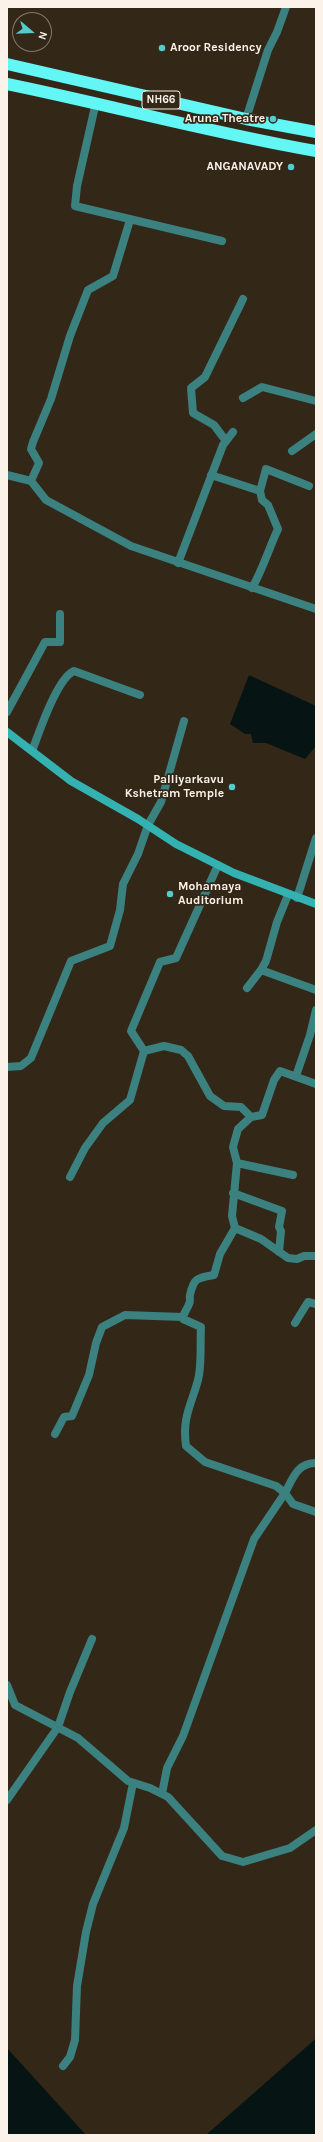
<!DOCTYPE html>
<html>
<head>
<meta charset="utf-8">
<style>
  body { margin:0 }
  #map { position:relative; width:323px; height:2142px; overflow:hidden; background:#332718; font-family:Karla,sans-serif }
  canvas { display:block }
  .frame { position:absolute; inset:0; border:8px solid #fbf3e9; pointer-events:none }
  .north { position:absolute; left:12px; top:12px; width:40px; height:40px; box-sizing:border-box; background:#332718; border:1px solid #83796c; border-radius:50%; rotate:109deg; font-size:11px; font-weight:700; line-height:16px; text-align:center; color:#fbf3e9 }
  .north::after { content:''; display:block; margin:auto; width:14px; height:18px; background:#52cdcc; clip-path:polygon(50% 0,100% 100%,50% 72%,0 100%) }
</style>
</head>
<body>
<div id="map">
<canvas width="323" height="2142"></canvas>
<div class="frame"></div>
<div class="north">N</div>
</div>
<script>
const ctx = document.querySelector('canvas').getContext('2d');
ctx.lineJoin = 'round';
function fillPath(path, color) { ctx.fillStyle = color; ctx.fill(path, 'evenodd'); }
function stroke(path, color, width, dash) { ctx.strokeStyle = color; ctx.lineWidth = width; ctx.lineCap = dash ? 'butt' : 'round'; ctx.setLineDash(dash || []); ctx.stroke(path); }
function drawText(font, color, halo, rows, align = 'center') {
  ctx.font = font + ' Karla,sans-serif'; ctx.lineWidth = 3.5; ctx.setLineDash([]); ctx.textBaseline = 'middle'; ctx.strokeStyle = halo; ctx.fillStyle = color; for (const [text, x, y, turn = 0] of rows) {
    ctx.save(); ctx.translate(x, y); ctx.rotate((+turn || 0) * Math.PI / 180); ctx.textAlign = isNaN(turn) ? turn : align; if (halo) ctx.strokeText(text, 0, 0); ctx.fillText(text, 0, 0); ctx.restore();
  }
}
fillPath(new Path2D(`
  M249,675L316,706V746L305,759L266,743H253L251,734H245L230,724Z
  M316,2038V2135H206L312,2042Z
  M7,2048L86,2135H7Z`), '#071414');
stroke(new Path2D(`
  M96,102L77,186L75,206L222,241
  M246,119L268,50L277,32L286,7
  M243,398L262,387L316,401
  M226,441L214,425L193,413L191,388L205,377L243,299
  M292,451L316,434
  M7,475L31,481L46,500L131,546L316,609
  M211,475L260,491L266,469L309,486
  M31,481L39,463L31,449L33,442L51,399L70,336L88,290L113,276L130,220
  M178,563L223,445L233,432
  M252,588C263,569 269,548 278,529L268,505L262,500L260,491
  M7,712L45,642H60V614
  M32,751C39,733 57,678 74,671L140,695
  M288,895L277,922L266,961L261,970L316,990
  M297,898L316,838
  M247,988L261,970
  M144,1051L164,1046L181,1050L188,1056L210,1096L224,1106L241,1107L251,1117L238,1129L233,1147L237,1163L232,1216L235,1228L220,1254L214,1275C198,1278 194,1277 190,1295C189,1298 191,1301 189,1304C187,1310 183,1313 183,1319L201,1327C200,1342 202,1365 198,1380C191,1406 182,1417 186,1446L205,1462L276,1486L285,1493C293,1478 297,1463 316,1463
  M7,1067L21,1066L31,1058L71,961L110,946L120,910L123,884L138,854L148,825L161,802L184,721
  M296,1076L310,1035L316,1010
  M251,1117L262,1115L274,1080L280,1071L316,1084
  M237,1163L293,1175
  M70,1177L85,1148L103,1123L130,1100L144,1051L131,1031L160,962L176,958L218,865
  M233,1193L282,1211L279,1227L281,1231L279,1252
  M235,1228L261,1239L288,1258L297,1259L304,1256H316
  M295,1323L308,1302L316,1304
  M55,1434L64,1417L72,1416L89,1375L96,1343L102,1327L125,1315L183,1317
  M7,1685L15,1705L78,1738L128,1781L150,1788L168,1797L222,1856L243,1862L290,1848L316,1830
  M162,1794L167,1768L183,1736L254,1539L285,1493L293,1504L316,1512
  M7,1800L58,1727L70,1692L92,1639
  M63,2066L70,2057L75,2040L77,1986L86,1932L93,1904L124,1828L133,1783`), '#3a8180', 8);
stroke(new Path2D(`
  M7,732L71,781L138,819L176,844L234,873L316,904`), '#34b2b2', 8);
stroke(new Path2D(`
  M7,64L246,119L316,132
  M7,84C110,105 212,133 316,151`), '#62f6f5', 12);
for (const [x, y, r, color] of [
  [162,48,4,"#52cdcc"],
  [273,119,4,"#52cdcc"],
  [291,167,4,"#52cdcc"],
  [232,787,4,"#52cdcc"],
  [170,894,4,"#52cdcc"]
]) { const dot = new Path2D(); dot.arc(x, y, r, 0, 2 * Math.PI); ctx.fillStyle = color; ctx.fill(dot); stroke(dot, '#332718', 1.5); }
for (const [x, y, w] of [
  [161,100,38]
]) { const box = new Path2D(); box.roundRect(x - w / 2, y - 9, w, 18, 3); ctx.fillStyle = '#332718'; ctx.fill(box); stroke(box, '#fbf3e9', 1); }
drawText('bold 11px', '#fbf3e9', null, [
  ["NH66",161,100]
]);
drawText('bold 12px', '#fbf3e9', '#332718', [
  ["Aroor Residency",170,48,"left"],
  ["Aruna Theatre",265,119],
  ["ANGANAVADY",283,167],
  ["Palliyarkavu",224,780],
  ["Kshetram Temple",224,794],
  ["Mohamaya",178,887,"left"],
  ["Auditorium",178,901,"left"]
], 'right');
</script>
</body>
</html>
